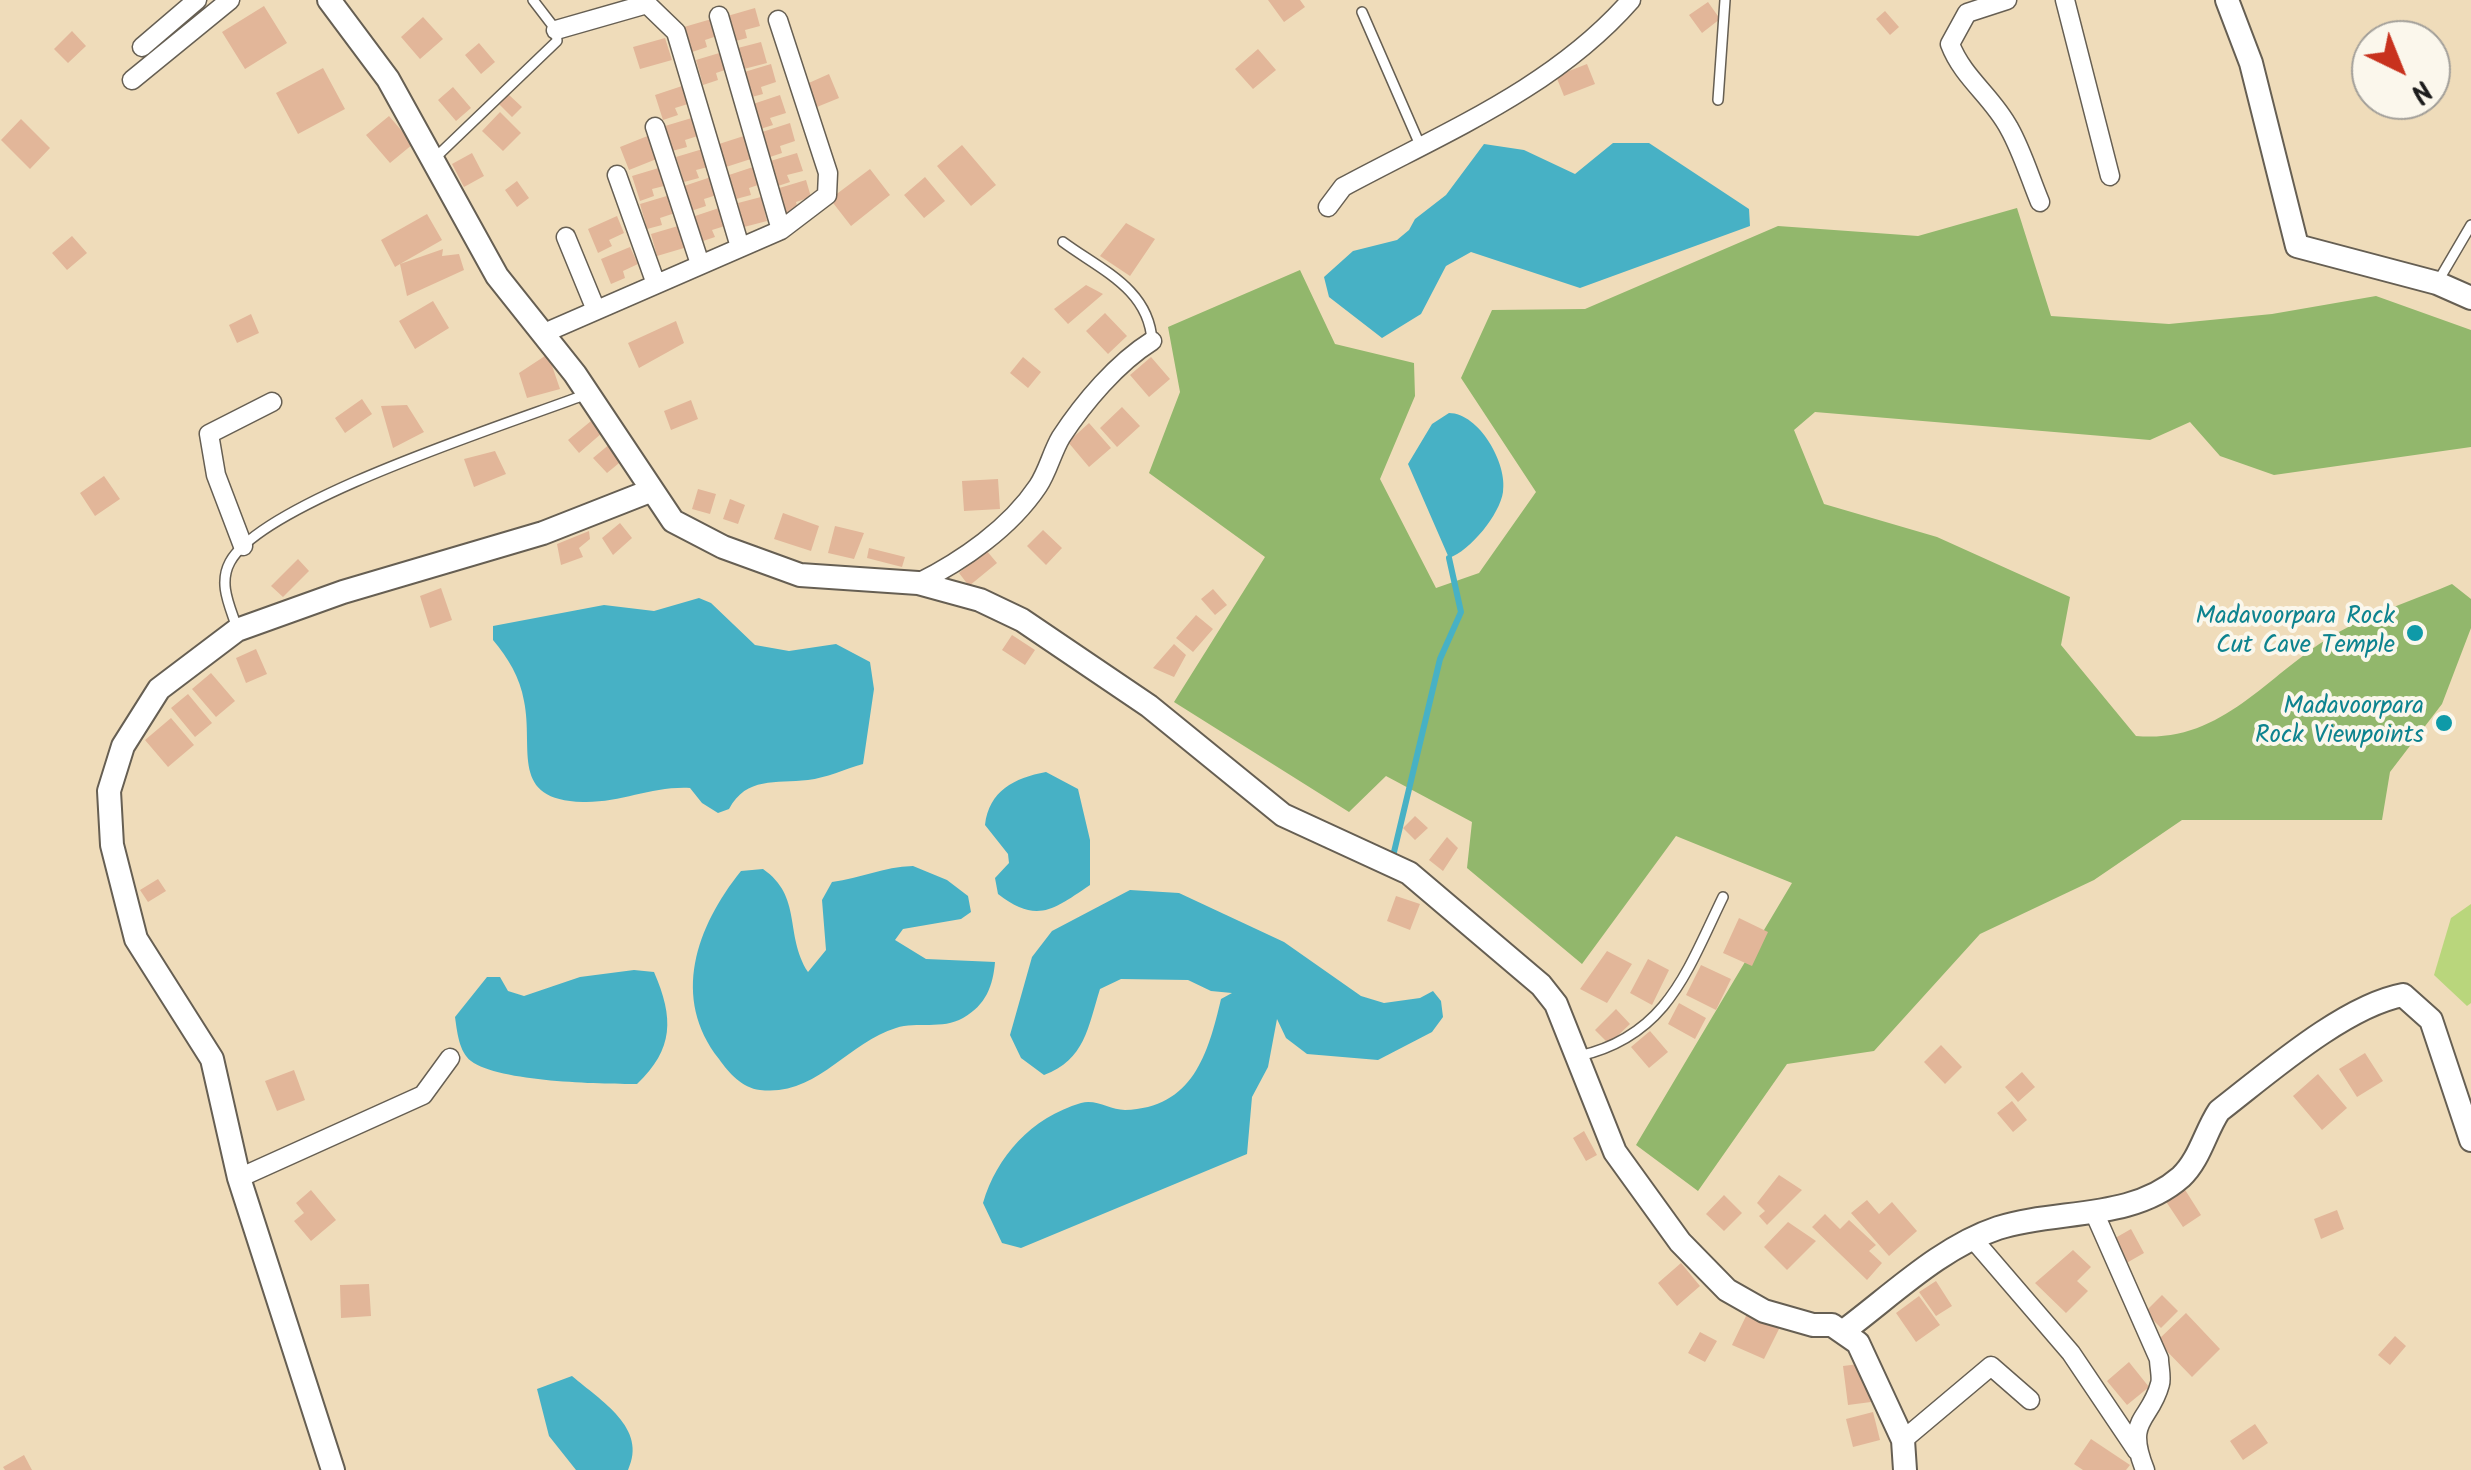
<!DOCTYPE html>
<html>
<head>
<meta charset="utf-8">
<style>
  body { margin:0 }
  #map { position:relative; width:2471px; height:1470px; overflow:hidden; background:#efdcba; font-family:Kalam,sans-serif }
  canvas { display:block }
  .north { position:absolute; left:2351px; top:20px; width:100px; height:100px; box-sizing:border-box; background:#fbf7ec; border:2px solid #a29f99; border-radius:50%; rotate:137deg; font-size:28px; font-weight:700; line-height:40px; text-align:center; color:#1c1c1c }
  .north::after { content:''; display:block; margin:auto; width:35px; height:45px; background:#c8321e; clip-path:polygon(50% 0,100% 100%,50% 72%,0 100%) }
</style>
</head>
<body>
<div id="map">
<canvas width="2471" height="1470"></canvas>
<div class="north">N</div>
</div>
<script>
const ctx = document.querySelector('canvas').getContext('2d');
ctx.lineJoin = 'round';
function fillPath(path, color) { ctx.fillStyle = color; ctx.fill(path, 'evenodd'); }
function stroke(path, color, width, dash) { ctx.strokeStyle = color; ctx.lineWidth = width; ctx.lineCap = dash ? 'butt' : 'round'; ctx.setLineDash(dash || []); ctx.stroke(path); }
function drawText(font, color, halo, rows, align = 'center') {
  ctx.font = font + ' Kalam,sans-serif'; ctx.lineWidth = 8; ctx.setLineDash([]); ctx.textBaseline = 'middle'; ctx.strokeStyle = halo; ctx.fillStyle = color; for (const [text, x, y, turn = 0] of rows) {
    ctx.save(); ctx.translate(x, y); ctx.rotate((+turn || 0) * Math.PI / 180); ctx.textAlign = isNaN(turn) ? turn : align; if (halo) ctx.strokeText(text, 0, 0); ctx.fillText(text, 0, 0); ctx.restore();
  }
}
fillPath(new Path2D(`
  M2471,904V1003L2467,1006L2434,975L2451,918Z`), '#b9d67c');
fillPath(new Path2D(`
  M2017,208L2051,316L2169,324L2272,314L2376,296L2471,330V447L2274,475L2220,456L2190,422L2150,440L1815,412L1794,430L1824,504L1937,537L2070,597L2061,645L2136,736C2224,744 2267,673 2337,633C2373,613 2414,600 2452,584L2471,599V628L2442,704L2390,772L2382,820H2182L2094,880L1980,934L1874,1051L1787,1064L1698,1191L1636,1145L1792,883L1676,836L1582,964L1467,868L1472,822L1386,776L1349,812L1174,702L1265,557L1149,473L1180,392L1168,327L1300,270L1335,344L1414,363L1415,396L1380,479L1436,588L1479,573L1536,492L1461,378L1492,310L1585,309L1778,226L1918,236Z`), '#92b76c');
fillPath(new Path2D(`
  M1613,143H1649L1749,209L1750,226L1580,288L1471,252L1446,266L1421,314L1382,338L1329,297L1324,277L1353,251L1397,240L1409,230L1415,219L1446,195L1484,144L1524,150L1575,174Z
  M1449,413C1479,413 1508,464 1503,492C1500,514 1470,551 1449,558L1408,464L1432,424Z
  M699,598L711,603L755,645L789,651L836,644L870,662L874,689L863,764C845,769 826,778 808,780C775,784 747,776 729,809L718,813L702,803L690,788C652,786 621,803 583,802C509,800 534,750 524,701C520,677 508,658 493,640V626L604,605L654,611Z
  M1046,772L1078,789L1090,840V885C1053,910 1037,924 998,894L995,878L1009,863L1008,854L985,825C989,791 1014,778 1046,772Z
  M913,866L947,880L968,896L971,912L961,919L903,929L895,940L926,959L995,962C993,986 986,1005 963,1018C942,1030 917,1021 896,1028C847,1043 816,1097 760,1090C742,1088 729,1073 719,1059C671,998 696,927 741,871L763,869C803,897 784,934 808,972L826,950L822,900L832,882C861,878 883,867 913,866Z
  M1130,890L1179,893L1284,942L1361,996L1384,1003L1420,998L1433,991L1441,1001L1443,1017L1432,1032L1378,1060L1307,1054L1286,1038L1277,1019L1268,1067L1252,1097L1247,1154L1021,1248L1002,1243L983,1203C997,1156 1031,1118 1081,1103C1097,1099 1110,1110 1125,1110C1193,1108 1208,1054 1221,999L1232,993L1211,991L1188,980L1121,979L1100,989C1088,1027 1085,1060 1044,1075L1021,1058L1010,1035L1032,957L1052,931Z
  M634,970L654,972C674,1018 674,1049 637,1084C600,1084 499,1082 471,1061C459,1052 457,1031 455,1017L487,977H500L508,991L524,996L580,977Z
  M572,1376C601,1401 648,1428 628,1470H576L549,1436L537,1389Z`), '#47b1c5');
stroke(new Path2D(`
  M1394,852L1440,659L1461,612L1449,558`), '#47b1c5', 6);
fillPath(new Path2D(`
  M1268,0H1300L1305,7L1284,22Z
  M1708,2L1720,19L1702,33L1689,15Z
  M264,6L287,43L245,69L222,32Z
  M755,8L760,26L745,30L747,38L732,42L724,17Z
  M1885,11L1899,27L1890,35L1876,19Z
  M423,17L443,39L420,59L401,37Z
  M715,18L720,35L705,40L707,47L692,52L684,27Z
  M72,31L86,46L68,63L54,49Z
  M665,38L672,60L640,69L633,47Z
  M761,42L767,63L740,70L734,49Z
  M479,43L495,62L481,74L465,55Z
  M1258,49L1276,70L1253,89L1235,69Z
  M726,51L731,68L716,73L718,80L703,85L696,60Z
  M771,64L776,82L761,87L763,94L748,98L741,73Z
  M1587,64L1595,84L1564,96L1556,76Z
  M323,68L345,109L298,134L276,93Z
  M829,74L839,98L812,109L802,86Z
  M685,85L691,103L675,108L678,115L663,120L655,95Z
  M453,87L471,108L456,121L438,100Z
  M508,94L522,107L512,117L499,104Z
  M780,95L786,113L770,118L773,125L757,130L750,105Z
  M500,112L521,133L503,151L482,131Z
  M389,116L413,144L390,163L366,135Z
  M695,117L701,135L685,140L687,147L672,151L665,126Z
  M21,119L50,148L30,169L1,140Z
  M790,123L795,141L780,146L782,153L767,158L759,133Z
  M750,134L757,157L726,167L719,144Z
  M650,135L659,158L629,170L620,147Z
  M962,145L996,185L971,206L937,166Z
  M706,148L712,166L696,170L699,178L684,182L676,157Z
  M472,153L484,176L464,187L452,164Z
  M797,153L803,171L787,175L790,182L775,187L767,162Z
  M759,165L764,183L749,188L751,195L736,199L729,175Z
  M662,167L668,185L652,189L654,196L640,201L632,176Z
  M870,169L890,195L851,226L830,199Z
  M714,176L720,194L704,199L706,206L691,211L684,186Z
  M925,177L945,201L924,218L904,195Z
  M806,180L811,197L796,202L798,210L783,214L776,189Z
  M517,181L529,198L517,207L505,190Z
  M670,195L675,213L660,218L662,225L647,229L640,204Z
  M761,197L767,221L744,227L738,203Z
  M722,207L728,225L712,230L715,237L700,242L692,217Z
  M427,214L442,240L400,264L443,249L442,256L459,254L464,270L407,296L400,264L395,267L381,240Z
  M617,216L624,233L609,240L612,246L598,253L588,229Z
  M1126,223L1155,239L1130,276L1100,256Z
  M678,226L684,248L657,256L651,234Z
  M72,236L87,253L67,270L52,253Z
  M630,247L638,264L623,271L625,278L611,284L601,259Z
  M1086,285L1103,294L1068,324L1054,309Z
  M433,301L449,328L415,349L399,321Z
  M1105,313L1127,336L1108,354L1086,331Z
  M251,314L259,333L237,343L229,325Z
  M676,321L684,343L639,368L628,343Z
  M548,354L560,389L527,398L519,373Z
  M1023,357L1041,372L1028,388L1010,373Z
  M1151,357L1170,379L1149,397L1130,375Z
  M362,399L372,414L345,433L335,418Z
  M691,400L698,419L671,430L664,411Z
  M407,405L424,432L393,448L381,406Z
  M1122,407L1140,426L1117,447L1100,428Z
  M591,421L602,433L579,453L568,440Z
  M1089,423L1111,448L1089,467L1068,442Z
  M611,443L624,459L607,473L593,458Z
  M495,451L506,474L474,487L464,459Z
  M104,476L120,499L95,516L80,493Z
  M998,479L1000,509L964,511L962,481Z
  M698,489L716,494L710,514L692,509Z
  M730,499L745,505L738,524L723,519Z
  M783,513L819,526L811,551L774,539Z
  M620,523L632,538L613,555L602,538Z
  M835,526L864,533L854,559L828,553Z
  M1043,530L1062,548L1046,565L1027,546Z
  M589,531L590,539L579,548L583,557L561,565L557,544Z
  M869,548L905,557L902,567L867,558Z
  M986,550L997,563L969,586L959,573Z
  M298,559L309,571L283,597L271,586Z
  M441,588L452,620L430,628L420,596Z
  M1213,589L1227,605L1215,615L1201,599Z
  M1196,615L1213,629L1193,652L1176,638Z
  M1012,635L1035,650L1025,665L1002,650Z
  M1174,644L1186,655L1174,677L1153,668Z
  M256,649L267,674L246,683L236,658Z
  M211,673L235,701L216,717L192,689Z
  M188,694L212,723L195,737L171,708Z
  M171,718L194,745L168,767L145,740Z
  M1415,816L1428,828L1415,840L1403,828Z
  M1447,837L1458,848L1443,871L1429,860Z
  M158,879L166,891L148,902L140,890Z
  M1396,896L1420,904L1410,930L1387,921Z
  M1739,918L1768,932L1752,966L1723,953Z
  M1607,951L1632,964L1607,1003L1580,989Z
  M1648,959L1669,970L1652,1005L1630,993Z
  M1701,965L1731,979L1716,1010L1686,995Z
  M1679,1003L1706,1018L1695,1039L1668,1024Z
  M1616,1009L1630,1024L1609,1044L1595,1030Z
  M1650,1031L1668,1052L1649,1068L1631,1047Z
  M1941,1045L1962,1067L1945,1084L1924,1062Z
  M2365,1053L2383,1081L2357,1097L2339,1069Z
  M294,1070L305,1100L277,1111L265,1081Z
  M2022,1072L2035,1087L2018,1102L2005,1087Z
  M2318,1074L2347,1108L2322,1130L2293,1096Z
  M2012,1101L2027,1120L2013,1132L1997,1113Z
  M1584,1131L1597,1155L1586,1161L1573,1138Z
  M1779,1175L1802,1190L1767,1225L1759,1216L1765,1211L1757,1203Z
  M2182,1185L2201,1215L2183,1227L2163,1197Z
  M311,1190L336,1220L311,1241L294,1221L304,1213L296,1203Z
  M1724,1195L1742,1213L1724,1231L1706,1214Z
  M1867,1200L1879,1214L1892,1202L1917,1231L1889,1256L1851,1213Z
  M2337,1210L2344,1229L2321,1239L2314,1219Z
  M1825,1214L1840,1229L1849,1220L1876,1245L1869,1251L1882,1263L1867,1280L1812,1227Z
  M1788,1222L1816,1241L1787,1270L1764,1247Z
  M2131,1229L2144,1253L2123,1265L2110,1241Z
  M2073,1250L2091,1267L2077,1281L2088,1291L2066,1313L2035,1283Z
  M1681,1263L1700,1286L1677,1306L1658,1283Z
  M1936,1281L1952,1306L1936,1316L1919,1292Z
  M369,1284L371,1316L341,1318L340,1285Z
  M2162,1295L2178,1311L2161,1328L2145,1312Z
  M1919,1296L1940,1325L1916,1342L1896,1313Z
  M1748,1312L1780,1327L1764,1359L1732,1345Z
  M2186,1313L2220,1349L2192,1377L2157,1341Z
  M1700,1332L1717,1341L1705,1362L1688,1353Z
  M2395,1336L2406,1346L2390,1365L2378,1355Z
  M2129,1362L2149,1387L2127,1405L2107,1381Z
  M1859,1364L1871,1402L1848,1405L1843,1366Z
  M1873,1412L1880,1440L1853,1447L1846,1419Z
  M2255,1424L2268,1443L2243,1460L2230,1441Z
  M2091,1439L2130,1465L2126,1470H2083L2074,1464Z
  M24,1455L32,1470H5L3,1467Z`), '#e2b699');
const lane = new Path2D(`
  M1362,12L1420,145
  M1718,100L1725,0
  M435,158L557,41L556,30L533,0
  M1063,242C1101,270 1149,289 1152,341
  M2437,283L2471,225
  M237,628C230,606 218,584 230,562C263,501 514,422 587,394
  M1579,1056C1667,1036 1687,971 1723,897`);
const street = new Path2D(`
  M2007,0L1967,13L1950,44C1963,78 1992,96 2009,128C2022,151 2030,178 2040,202
  M2065,0L2110,176
  M719,16L781,230
  M556,30L647,4L676,32L740,247
  M142,47L197,0
  M132,80L230,0
  M655,127L700,264
  M617,175L656,284
  M1328,207L1343,187C1445,132 1554,88 1631,0
  M566,237L596,310
  M542,334L781,230L827,195L828,173L778,20
  M243,546L216,475L209,434L272,402
  M918,583C962,561 1010,528 1038,486C1048,471 1052,452 1061,437C1084,402 1117,363 1152,341
  M239,1178L423,1095L450,1058
  M2094,1212L2159,1359C2159,1366 2162,1378 2160,1384C2150,1422 2124,1418 2145,1470
  M1973,1239L2071,1353L2137,1451
  M1903,1440L1991,1366L2030,1400`);
const secondary = new Path2D(`
  M329,0L388,79L497,276L575,374L673,521L723,547L800,575L918,583L980,600L1022,620L1149,706L1283,815L1409,873L1541,985L1556,1004L1615,1152L1680,1242L1727,1290L1764,1311L1813,1325H1832L1858,1343L1903,1440L1905,1470
  M2227,0L2251,63L2297,246L2437,283L2471,298
  M1845,1330C1892,1295 1941,1247 1998,1228C2057,1209 2131,1221 2181,1177C2200,1159 2205,1132 2219,1111C2267,1074 2344,1006 2403,995L2431,1020L2471,1140
  M333,1470L239,1178L212,1059L136,939L112,845L109,791L123,746L159,689L237,630L343,592L543,533L650,491`);
stroke(lane, '#665f53', 12);
stroke(street, '#665f53', 21);
stroke(secondary, '#665f53', 26);
stroke(lane, '#fff', 9);
stroke(street, '#fff', 18);
stroke(secondary, '#fff', 22);
for (const [x, y, r, color] of [
  [2415,633,10,"#0f9aa8"],
  [2444,723,10,"#0f9aa8"]
]) { const dot = new Path2D(); dot.arc(x, y, r, 0, 2 * Math.PI); ctx.fillStyle = color; ctx.fill(dot); stroke(dot, '#fbf7ec', 4); }
drawText('25px', '#0d838f', '#fbf7ec', [
  ["Madavoorpara Rock",2395,619],
  ["Cut Cave Temple",2395,648],
  ["Madavoorpara",2424,709],
  ["Rock Viewpoints",2424,738]
], 'right');
</script>
</body>
</html>
